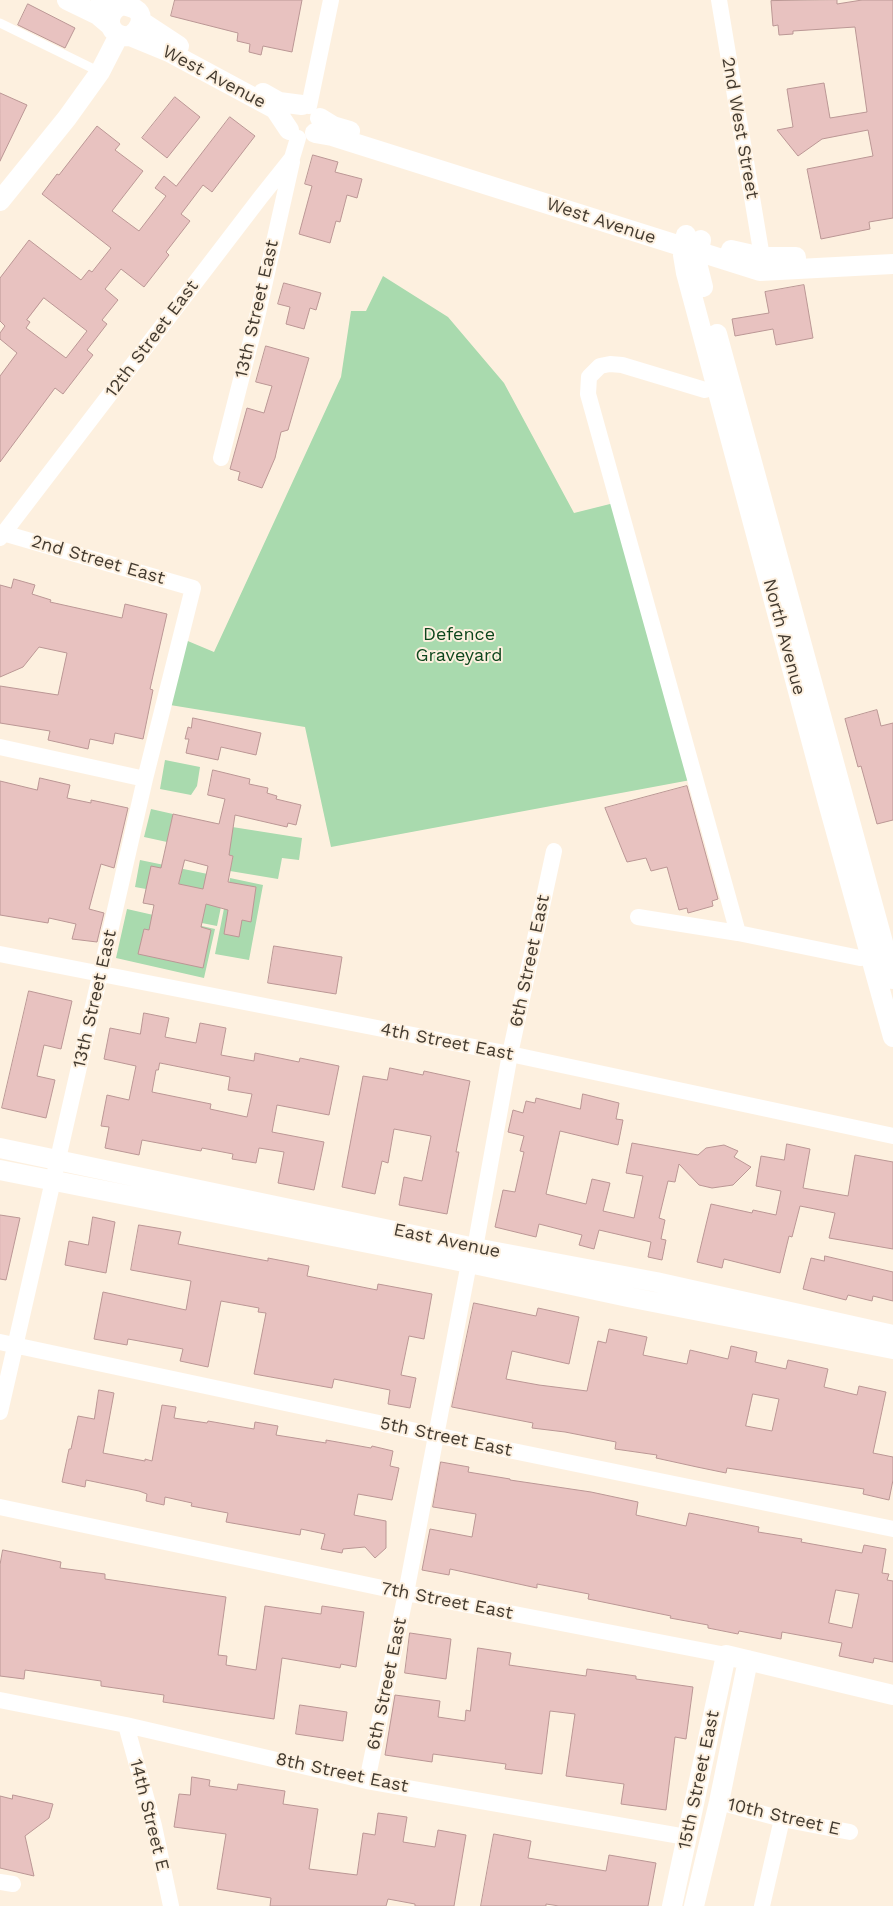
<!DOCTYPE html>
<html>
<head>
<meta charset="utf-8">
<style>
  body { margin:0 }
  canvas { display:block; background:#fdf0df }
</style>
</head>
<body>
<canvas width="893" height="1906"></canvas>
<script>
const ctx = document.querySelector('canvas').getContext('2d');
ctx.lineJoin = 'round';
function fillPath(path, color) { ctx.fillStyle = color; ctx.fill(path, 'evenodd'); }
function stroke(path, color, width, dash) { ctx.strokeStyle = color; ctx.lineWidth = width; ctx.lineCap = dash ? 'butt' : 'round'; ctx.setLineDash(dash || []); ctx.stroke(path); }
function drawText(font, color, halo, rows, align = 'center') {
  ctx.font = font + ' "Work Sans",sans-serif'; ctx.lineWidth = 4; ctx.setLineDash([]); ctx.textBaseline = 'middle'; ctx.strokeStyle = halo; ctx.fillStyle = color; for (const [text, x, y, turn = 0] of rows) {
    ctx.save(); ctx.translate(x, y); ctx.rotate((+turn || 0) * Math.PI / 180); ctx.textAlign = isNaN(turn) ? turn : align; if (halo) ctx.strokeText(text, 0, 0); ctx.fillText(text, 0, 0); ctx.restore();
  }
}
fillPath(new Path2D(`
  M383,276L448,317L504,383L574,513L618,502L696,779L331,847L305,727L164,704L183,639L214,652L341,377L351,311H366Z
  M165,760L200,767L197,786L191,795L160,789Z
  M151,809L173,814L167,842L144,837Z
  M226,826L302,838L299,860L282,858L278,879L230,871L233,856L229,855Z
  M140,860L227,878L217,926L171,917L172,909L143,903L146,889L135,887Z
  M230,878L263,885L249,960L215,954Z
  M127,909L215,929L204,978L116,958Z`), '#a9daae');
const building = new Path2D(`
  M175,0H302L292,52L263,46L261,55L249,52L250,44L237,41L238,33L171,16Z
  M837,0V4L862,0H893V218L869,222L870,229L821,239L807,169L873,156L868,130L822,139L798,156L777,130L793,127L787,89L824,83L830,118L867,112L855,27L793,31V34L779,35L778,25L773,26L771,1Z
  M28,4L75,28L65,48L18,25Z
  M0,93L27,105L0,161Z
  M175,97L200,117L167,158L142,138Z
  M230,117L255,136L212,192L203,185L181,214L190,221L166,252L169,255L144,287L121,269L105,289L118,300L102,320L107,324L87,350L93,355L63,394L55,388L0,462V376L17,353L0,339V333L5,326L0,321V278L29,240L81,280L89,270L92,272L111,248L42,194L57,174L59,175L97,126L120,144L115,150L143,171L112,211L139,231L166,196L155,188L164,176L176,186ZM44,298L87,331L66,358L26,328L30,322L27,320Z
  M313,155L338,162L335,172L362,179L357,198L347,195L340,222L336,221L330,243L299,234L312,186L305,184Z
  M284,283L321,293L316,310L310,308L304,329L286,324L290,307L278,304Z
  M804,285L813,338L776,345L773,329L735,336L732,319L769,313L765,292Z
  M266,346L309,358L288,430L281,432L275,458L262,488L238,480L240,472L230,469L247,408L264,413L272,386L256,382Z
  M14,579L35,585L32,594L51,600L50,602L122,618L125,604L167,614L150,689L153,690L143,739L115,733L113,744L90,739L88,749L48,740L50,731L0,723V686L58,695L67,653L39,647L23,667L0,677V585L11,588Z
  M877,710L881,726L893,723V820L877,824L861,766L858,767L845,719Z
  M193,718L261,733L256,755L221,747L218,760L186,753L189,739H185L188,727L191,728Z
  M213,770L250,779L249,784L268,788L267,793L277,796L276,799L301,805L296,825L288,823L287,827L235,815L229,855L233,856L228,882L256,887L251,922L242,920L239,937L224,934L228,910L206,904L201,927L211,930L203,968L138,954L144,929L149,930L154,905L143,903L151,866L161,868L173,814L219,824L225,799L208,795ZM185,860L208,866L203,889L179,884Z
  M40,778L70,785L67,798L91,803V800L128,808L114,868L101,864L89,909L104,913L97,942L72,939L76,924L49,918L48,923L0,915V781L37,790Z
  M687,786L718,899L712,901L713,906L688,913L687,908L679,910L667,867L651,871L646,858L627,862L605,808Z
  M274,946L342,957L336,994L268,983Z
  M29,991L72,1001L61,1049L44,1045L37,1076L55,1080L46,1118L2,1108Z
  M144,1013L169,1018L165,1037L196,1043L200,1023L226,1028L221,1055L254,1061L255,1053L299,1062L300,1058L339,1066L329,1115L277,1105L272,1132L324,1142L314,1190L278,1183L284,1152L259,1148L256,1163L232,1159L233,1154L202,1148L201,1151L142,1140L139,1155L105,1148L109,1127L101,1126L107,1095L129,1100L136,1066L104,1059L110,1028L140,1034ZM160,1063L230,1077L228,1090L252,1094L247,1117L210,1109L211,1104L152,1092L156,1070H158Z
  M390,1068L423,1075L424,1071L470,1081L456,1152H459L447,1214L399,1205L404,1177L422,1181L431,1136L394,1129L388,1163L382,1161L375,1194L342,1187L363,1076L387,1080Z
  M583,1094L619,1103L616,1119L623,1120L618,1145L560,1131L546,1194L586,1204L592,1179L610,1183L603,1211L634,1218L643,1176L626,1173L632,1143L698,1155L706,1148L724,1145L738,1151L734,1157L751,1167L733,1185L712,1188L699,1185L679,1164L675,1182L668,1181L659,1218L665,1220L661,1239L666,1240L662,1260L648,1257L651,1242L599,1230L594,1249L579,1245L582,1235L539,1224L536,1237L495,1227L503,1190L515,1192L524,1152L520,1151L524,1136L508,1132L513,1110L523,1113L526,1101L535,1103L536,1098L580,1109Z
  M787,1144L810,1149L803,1188L848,1196L855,1155L893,1162V1249L829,1238L835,1213L800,1206L792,1237L789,1236L780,1273L724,1259L722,1268L697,1262L711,1204L752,1213L753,1210L776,1215L781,1191L756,1186L761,1156L784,1160Z
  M0,1215L20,1218L6,1280L0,1279Z
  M93,1217L115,1222L106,1273L65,1265L69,1241L88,1245Z
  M139,1225L181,1232L178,1244L268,1261V1258L309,1266L307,1276L377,1290L378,1284L432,1294L424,1339L409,1336L401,1375L416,1378L410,1408L388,1404L390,1390L334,1379L332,1388L254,1374L266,1313L258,1312L259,1308L221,1301L208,1367L180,1361L183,1349L128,1339L127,1345L94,1339L103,1292L186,1310L191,1281L131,1270Z
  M825,1256L893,1272V1301L873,1296L872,1301L848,1295L846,1300L803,1289L811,1258L824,1261Z
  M474,1303L536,1316L538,1308L579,1317L569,1364L512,1351L506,1379L539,1385L587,1391L598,1341L606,1343L609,1329L647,1337L643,1355L687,1364L690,1350L728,1359L731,1346L757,1352L755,1362L786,1369L788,1360L828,1369L824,1387L857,1395L859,1386L886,1392L873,1453L893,1457V1480L889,1500L863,1494L864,1489L727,1468L726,1473L697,1467L656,1458L657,1455L615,1449L616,1442L565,1432L532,1428L533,1423L452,1407ZM753,1394L779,1399L772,1431L746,1426Z
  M99,1390L114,1393L103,1453L145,1461V1459L152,1461L162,1405L176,1407L174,1418L207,1423L208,1421L254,1429L255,1422L278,1426L276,1435L326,1443V1440L371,1448L372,1446L393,1451L390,1466L399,1468L392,1500L358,1494L354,1515L386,1521V1548L375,1558L365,1547L343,1549L342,1553L321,1549L325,1534L301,1529L300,1535L226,1522L228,1513L191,1506L192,1503L165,1497L164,1505L146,1501L147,1494L139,1491L86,1480L85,1487L62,1482L69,1449H71L78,1416L94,1419Z
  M441,1462L469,1467L468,1472L510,1479V1480L591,1492L638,1502L636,1515L686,1526L689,1513L759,1527L758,1532L802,1539L801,1542L862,1553L864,1545L886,1549L882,1573L889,1574L887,1580L893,1581V1662L874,1658L873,1663L839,1656L842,1643L782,1632L781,1639L739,1631L738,1634L708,1628V1625L670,1618L671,1616L588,1599L589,1594L537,1584V1588L450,1569L449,1575L422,1570L430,1529L472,1537L476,1514L433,1507ZM836,1590L859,1594L852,1628L829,1623Z
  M3,1550L61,1562L60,1568L105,1574V1579L226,1597L218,1655L227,1656L226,1665L256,1670L265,1606L321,1614L322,1606L364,1612L356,1667L341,1664L340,1668L282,1658L274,1719L163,1702L164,1695L101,1686V1681L25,1670L24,1679L0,1676V1565Z
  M410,1633L451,1639L446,1679L405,1673Z
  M478,1648L511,1653L509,1665L586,1676L587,1669L636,1676V1679L693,1687L686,1739L675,1737L666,1810L621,1804L624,1784L566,1776L575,1714L550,1711L542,1774L505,1769L506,1764L433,1754L432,1762L385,1755L395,1695L440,1701L438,1717L465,1721L466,1710L470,1711Z
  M300,1705L347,1712L343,1741L296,1734Z
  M192,1777L210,1780L209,1786L237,1790L238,1784L285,1791L283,1804L318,1809L309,1869L357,1875L363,1833L375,1835L378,1813L407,1817L403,1842L435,1847L438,1830L466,1835L454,1906H415V1904L388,1899L386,1906H270L271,1898L217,1889L226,1834L174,1827L179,1794L190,1795Z
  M13,1795L53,1804L49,1818L25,1836L34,1876L0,1868V1796L12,1799Z
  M494,1834L531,1841L528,1858L606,1871L609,1855L656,1863L648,1906H559L546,1904V1906H481Z`);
fillPath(building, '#e8c2c0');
stroke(building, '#bb9795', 1);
stroke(new Path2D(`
  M0,23L100,72`), '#fff', 9);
stroke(new Path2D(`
  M719,0L762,257
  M309,106L331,0
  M728,382L705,390L622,365L610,364L600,366L589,377L588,394L738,933
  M221,458L258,313L292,162
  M0,538L260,198L292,158L298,138
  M0,747L145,779
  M638,917L738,933L860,958L881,955
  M0,954L510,1054L893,1136
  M475,1248L510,1054L554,851
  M0,1342L435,1435L893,1529
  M0,1412L145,779L193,588L3,533
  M0,1507L406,1593L726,1655
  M0,1700L126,1725L367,1781L686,1837
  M126,1725L154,1826L171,1906
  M367,1781L406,1593L469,1263
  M719,1802L782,1819L850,1832
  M0,1882L13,1884
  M762,1906L782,1819`), '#fff', 16);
stroke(new Path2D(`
  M67,0L98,15L111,26
  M101,0C113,7 146,1 140,24C138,30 135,33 130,36C108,38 103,15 121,5
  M141,21L179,46
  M130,36L169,52L275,109L289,130
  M263,93L279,102L302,105
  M320,118L333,126L350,131
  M315,133L332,136L760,271L893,264
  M0,201L67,118L100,72L119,35
  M686,235L683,255L686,273L828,803L893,1037
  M701,240L697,263L703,287
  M731,250L762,257H796
  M717,334L893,979
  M0,1148L475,1248L656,1282L893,1335
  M0,1170L469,1263L628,1297L893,1349
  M672,1906L726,1655L893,1695
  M694,1906L719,1802L748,1660`), '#fff', 20);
drawText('18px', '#443b30', '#fdf0df', [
  ["West Avenue",214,77,28],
  ["2nd West Street",740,128,80],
  ["West Avenue",601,221,18],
  ["13th Street East",257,309,-77],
  ["12th Street East",152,339,-53],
  ["2nd Street East",98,560,16],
  ["North Avenue",784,637,75],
  ["6th Street East",530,961,-78],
  ["13th Street East",95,999,-77],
  ["4th Street East",447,1042,11],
  ["East Avenue",447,1241,12],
  ["5th Street East",446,1437,12],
  ["7th Street East",447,1601,11],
  ["6th Street East",387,1684,-78],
  ["8th Street East",342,1773,12],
  ["15th Street East",699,1780,-78],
  ["14th Street E",149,1815,76],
  ["10th Street E",784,1817,13]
]);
drawText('18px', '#0d461c', '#fdf0df', [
  ["Defence",459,635],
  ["Graveyard",459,656]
]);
</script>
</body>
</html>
